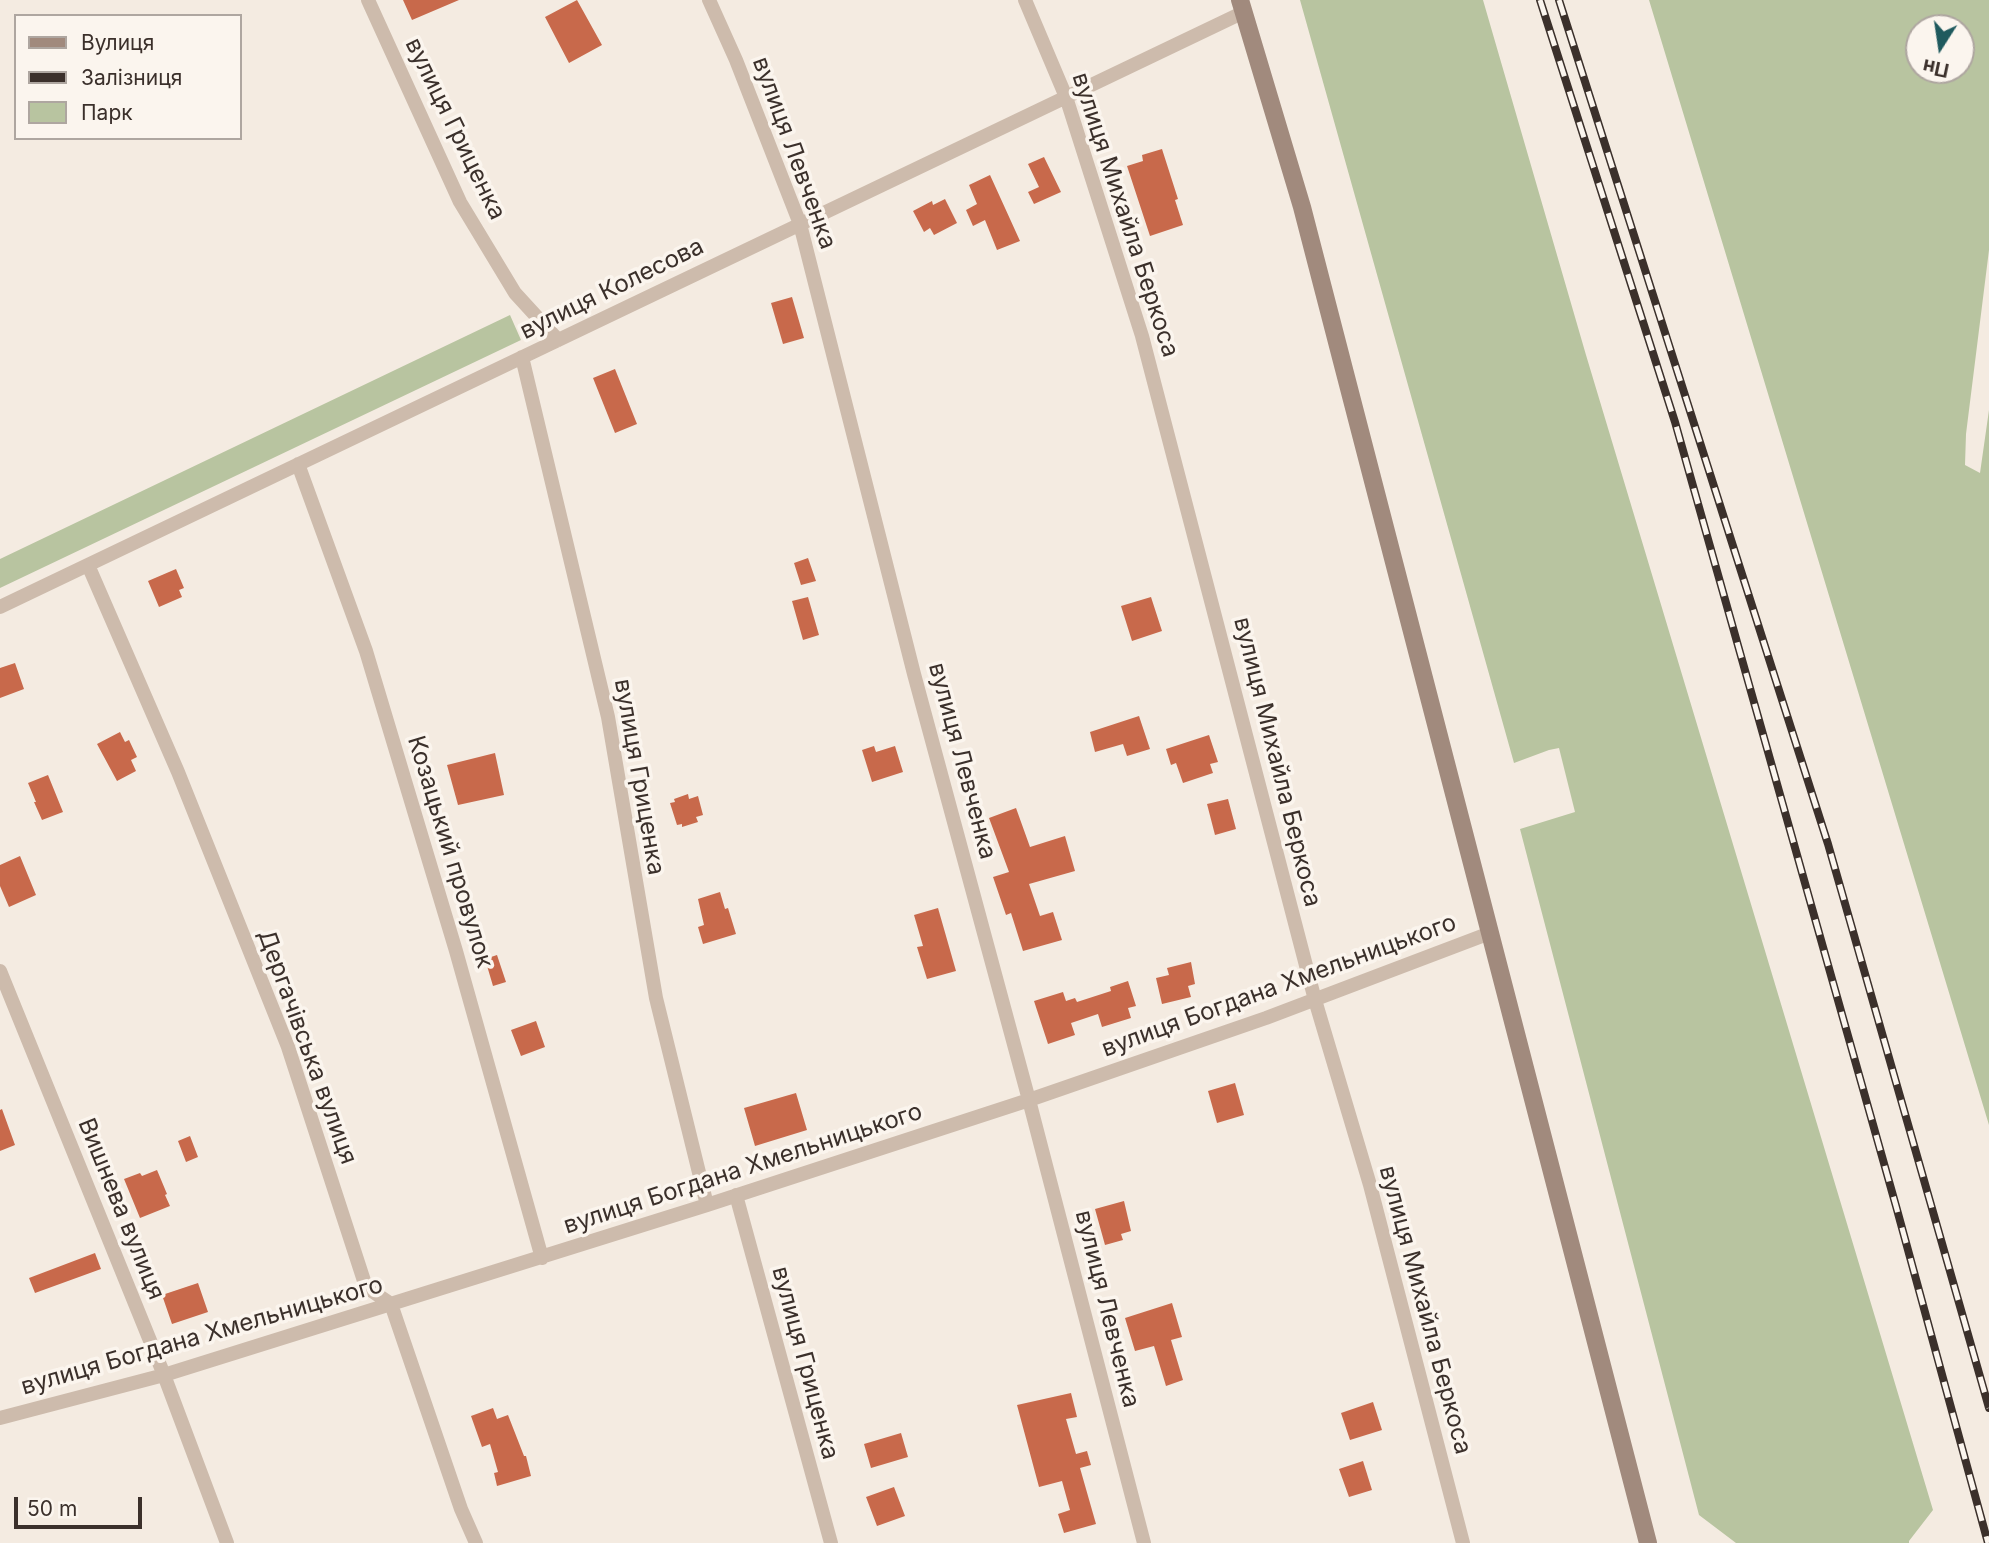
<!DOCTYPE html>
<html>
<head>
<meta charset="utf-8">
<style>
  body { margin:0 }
  #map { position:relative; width:1989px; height:1543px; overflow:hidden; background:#f4ebe1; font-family:Inter,sans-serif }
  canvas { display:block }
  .legend { position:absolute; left:14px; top:14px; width:228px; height:126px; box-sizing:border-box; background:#fbf5ee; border:2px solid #aea6a0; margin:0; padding:9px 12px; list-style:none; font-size:21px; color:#3b302b }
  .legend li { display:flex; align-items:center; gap:14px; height:35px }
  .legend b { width:35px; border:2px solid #aea6a0 }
  .north { position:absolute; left:1905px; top:14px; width:70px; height:70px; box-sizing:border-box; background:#fbf5ee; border:2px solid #aea6a0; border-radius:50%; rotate:192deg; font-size:19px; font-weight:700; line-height:28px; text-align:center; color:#3b302b }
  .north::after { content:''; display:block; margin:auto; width:24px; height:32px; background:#1f5a5e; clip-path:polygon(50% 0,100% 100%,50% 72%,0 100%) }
  .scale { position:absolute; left:14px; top:1497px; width:128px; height:32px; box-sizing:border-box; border:4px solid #3b302b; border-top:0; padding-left:9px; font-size:21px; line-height:24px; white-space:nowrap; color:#3b302b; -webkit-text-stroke:5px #fbf5ee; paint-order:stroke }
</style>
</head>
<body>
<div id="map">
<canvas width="1989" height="1543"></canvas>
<ul class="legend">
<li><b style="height:9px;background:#a18a7d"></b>Вулиця</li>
<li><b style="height:9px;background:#3b302b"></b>Залізниця</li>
<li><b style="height:19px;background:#b8c4a0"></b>Парк</li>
</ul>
<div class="north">Пн</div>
<div class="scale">50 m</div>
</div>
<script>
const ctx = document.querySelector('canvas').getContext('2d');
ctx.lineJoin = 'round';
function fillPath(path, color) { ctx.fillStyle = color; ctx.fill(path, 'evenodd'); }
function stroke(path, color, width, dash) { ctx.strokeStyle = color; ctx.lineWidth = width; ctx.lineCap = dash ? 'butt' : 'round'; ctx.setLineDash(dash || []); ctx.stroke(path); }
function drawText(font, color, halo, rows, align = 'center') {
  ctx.font = font + ' Inter,sans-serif'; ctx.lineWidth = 7; ctx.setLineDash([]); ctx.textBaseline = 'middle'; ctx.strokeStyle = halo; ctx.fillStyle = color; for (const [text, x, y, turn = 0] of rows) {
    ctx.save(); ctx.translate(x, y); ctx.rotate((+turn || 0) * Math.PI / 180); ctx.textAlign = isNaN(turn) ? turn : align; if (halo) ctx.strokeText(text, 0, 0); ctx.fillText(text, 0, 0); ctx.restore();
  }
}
fillPath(new Path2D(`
  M1300,0H1483L1586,355L1933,1510L1909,1541V1543H1736L1699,1515L1520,829L1575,812L1559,748L1549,750L1514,763Z
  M1649,0H1989V250L1966,434L1965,465L1980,473L1989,410V1125ZM1961,28V70H1919V28Z
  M510,315L521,340L0,588V559Z`), '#b8c4a0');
fillPath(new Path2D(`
  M403,0H459L412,20Z
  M577,0L602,45L569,63L545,17Z
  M1162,149L1178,199L1175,200L1183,225L1150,236L1127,166L1143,161L1142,155Z
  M1044,157L1061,192L1034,204L1028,192L1039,187L1028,164Z
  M990,175L1020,241L997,250L985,220L973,226L966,210L977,204L969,185Z
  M945,199L957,223L934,235L930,228L924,232L913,211L932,201L933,205Z
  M792,297L804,338L783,344L771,303Z
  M615,369L637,424L615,433L593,378Z
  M808,558L816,581L801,585L794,563Z
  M176,569L184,588L179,590L182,597L159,607L148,581Z
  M808,597L819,635L803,640L792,601Z
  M1151,597L1162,631L1132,641L1121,606Z
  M15,663L24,689L0,698V668Z
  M1139,716L1150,749L1127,756L1123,744L1095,752L1090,732Z
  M120,732L125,742L129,740L137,757L131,760L136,771L117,781L97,744Z
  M1209,735L1218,762L1210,764L1213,773L1183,783L1176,763L1171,765L1166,749Z
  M874,746L876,752L895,746L903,772L872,782L862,750Z
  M495,753L504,795L458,805L447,765Z
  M48,775L63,812L42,820L34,802H36L28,783Z
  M688,794L689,799L698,796L703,815L696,817L698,822L682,827V824L677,825L670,803L675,802L674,799Z
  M1228,799L1236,829L1215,835L1207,804Z
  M1016,808L1030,847L1065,836L1075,871L1029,884L1040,916L1053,912L1062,940L1023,951L1011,913L1006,915L993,877L1009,872L989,818Z
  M20,856L36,895L9,907L0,886V865Z
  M720,892L725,909L728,908L736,934L703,944L698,927L704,925L698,899Z
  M938,908L956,971L927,979L917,947L923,946L914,915Z
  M497,955L506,982L493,986L485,959Z
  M1191,962L1195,984L1188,986L1191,997L1162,1004L1156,978L1169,975L1167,968Z
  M1128,981L1136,1006L1128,1008L1131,1018L1102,1027L1098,1014L1071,1023L1075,1035L1048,1044L1034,1001L1063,992L1066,1001L1075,998L1077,1002L1111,991L1110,987Z
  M536,1021L545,1047L521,1056L511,1030Z
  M1235,1083L1244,1115L1217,1123L1208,1091Z
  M796,1093L807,1130L755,1146L744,1108Z
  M2,1109L15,1145L0,1151V1110Z
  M190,1136L198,1157L186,1162L178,1141Z
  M157,1170L167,1194L165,1195L170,1206L140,1218L124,1179L140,1173L142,1176Z
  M1124,1201L1131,1231L1121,1234L1123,1240L1105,1245L1095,1209Z
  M95,1253L101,1269L35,1293L29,1278Z
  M198,1283L208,1312L172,1324L162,1295Z
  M1172,1303L1182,1337L1171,1340L1183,1380L1166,1386L1154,1346L1135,1351L1125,1318Z
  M1071,1393L1077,1417L1066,1419L1076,1454L1087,1451L1091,1465L1080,1468L1096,1524L1064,1533L1058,1514L1070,1510L1062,1481L1039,1487L1017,1405Z
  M1373,1402L1382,1430L1350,1440L1341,1413Z
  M493,1408L497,1419L508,1415L524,1456H526L531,1476L497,1486L494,1473L498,1472L490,1444L482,1447L471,1416Z
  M901,1433L908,1457L871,1468L864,1444Z
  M1363,1461L1372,1490L1349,1497L1339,1469Z
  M894,1487L905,1516L877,1526L866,1497Z`), '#c8694b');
stroke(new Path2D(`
  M368,0L460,202L515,293L558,340
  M709,0L736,60L800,224L914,674L1029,1100L1144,1543
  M1025,0L1066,97L1142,336L1315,1000L1370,1185L1463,1543
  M522,357L608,717L656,998L707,1205
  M298,464L366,651L456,951L542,1258
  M88,565L178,772L288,1047L366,1287L391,1304L461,1509L476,1543
  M0,607L1244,12
  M0,971L164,1375L227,1543
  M736,1195L831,1543
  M0,1418L164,1375L707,1205L1029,1100L1266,1018L1490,933`), '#cdbbac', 14);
stroke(new Path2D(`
  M1240,0L1302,207L1648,1543`), '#a18a7d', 18);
const rail = new Path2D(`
  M1540,0L1675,422L1896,1206L1988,1543
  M1559,0L1828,844L1989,1408`);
stroke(rail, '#3b302b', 8);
stroke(rail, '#fbf5ee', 5, [16]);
drawText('24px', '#3b302b', '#fbf5ee', [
  ["вулиця Гриценка",455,129,64],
  ["вулиця Левченка",794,153,70],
  ["вулиця Михайла Беркоса",1125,215,72],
  ["вулиця Колесова",612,289,-26],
  ["вулиця Левченка",962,761,75],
  ["вулиця Михайла Беркоса",1277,762,76],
  ["вулиця Гриценка",639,777,80],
  ["Козацький провулок",450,852,73],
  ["вулиця Богдана Хмельницького",1279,986,-20],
  ["Дергачівська вулиця",307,1047,70],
  ["вулиця Богдана Хмельницького",743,1169,-18],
  ["Вишнева вулиця",121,1209,68],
  ["вулиця Левченка",1107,1309,76],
  ["вулиця Михайла Беркоса",1425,1310,75],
  ["вулиця Богдана Хмельницького",202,1336,-16],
  ["вулиця Гриценка",805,1363,75]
]);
</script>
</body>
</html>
